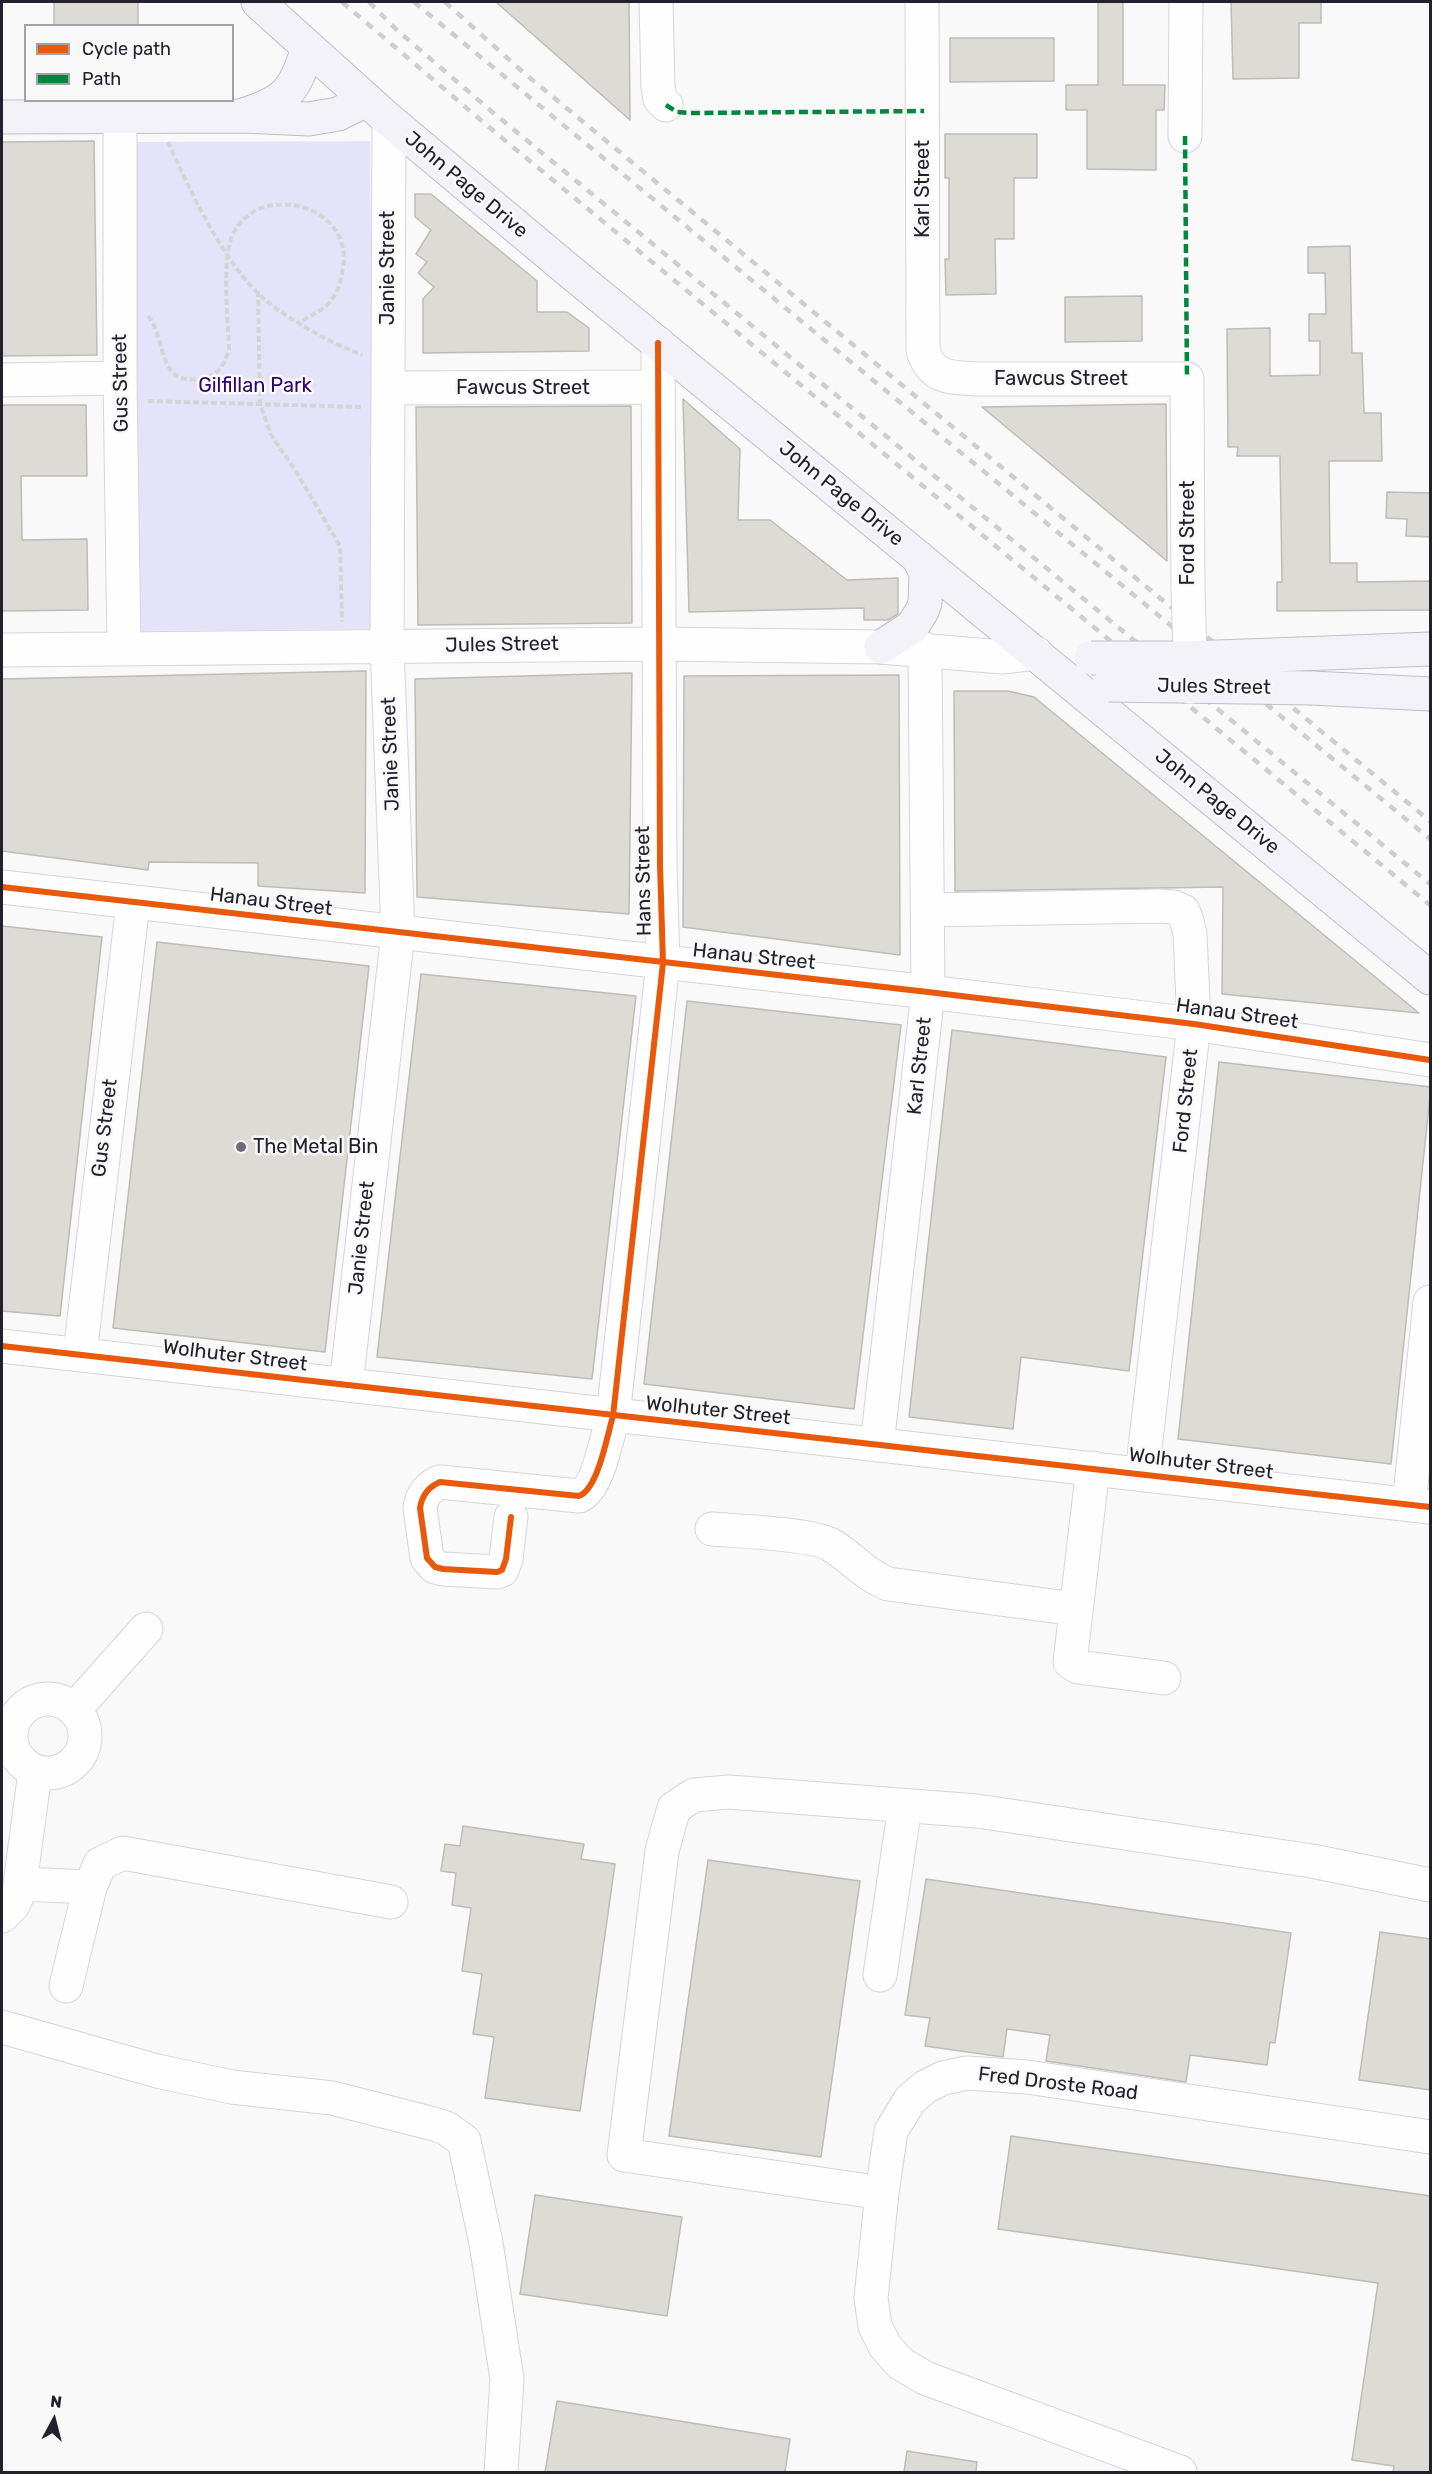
<!DOCTYPE html>
<html>
<head>
<meta charset="utf-8">
<style>
  body { margin:0 }
  #map { position:relative; width:1432px; height:2474px; overflow:hidden; background:#f9f9f9; font-family:Rubik,sans-serif }
  canvas { display:block }
  .frame { position:absolute; inset:0; border:3px solid #22202c; pointer-events:none }
  .legend { position:absolute; left:24px; top:24px; width:210px; height:78px; box-sizing:border-box; background:#f9f9f9; border:2px solid #a3a2a7; margin:0; padding:8px 10px; list-style:none; font-size:18px; color:#22202c }
  .legend li { display:flex; align-items:center; gap:12px; height:30px }
  .legend b { width:30px; border:2px solid #a3a2a7 }
  .north { position:absolute; left:24px; top:2390px; width:60px; height:60px; -webkit-text-stroke:4px #f9f9f9; paint-order:stroke; rotate:7deg; font-size:16px; font-weight:700; line-height:24px; text-align:center; color:#22202c }
  .north::after { content:''; display:block; margin:auto; width:21px; height:27px; background:#22202c; clip-path:polygon(50% 0,100% 100%,50% 72%,0 100%) }
</style>
</head>
<body>
<div id="map">
<canvas width="1432" height="2474"></canvas>
<div class="frame"></div>
<ul class="legend">
<li><b style="height:8px;background:#e8590c"></b>Cycle path</li>
<li><b style="height:8px;background:#00873e"></b>Path</li>
</ul>
<div class="north">N</div>
</div>
<script>
const ctx = document.querySelector('canvas').getContext('2d');
ctx.lineJoin = 'round';
function fillPath(path, color) { ctx.fillStyle = color; ctx.fill(path, 'evenodd'); }
function stroke(path, color, width, dash) { ctx.strokeStyle = color; ctx.lineWidth = width; ctx.lineCap = dash ? 'butt' : 'round'; ctx.setLineDash(dash || []); ctx.stroke(path); }
function drawText(font, color, halo, rows, align = 'center') {
  ctx.font = font + ' Rubik,sans-serif'; ctx.lineWidth = 5; ctx.setLineDash([]); ctx.textBaseline = 'middle'; ctx.strokeStyle = halo; ctx.fillStyle = color; for (const [text, x, y, turn = 0] of rows) {
    ctx.save(); ctx.translate(x, y); ctx.rotate((+turn || 0) * Math.PI / 180); ctx.textAlign = isNaN(turn) ? turn : align; if (halo) ctx.strokeText(text, 0, 0); ctx.fillText(text, 0, 0); ctx.restore();
  }
}
fillPath(new Path2D(`
  M370,141L375,629L140,631L135,142Z`), '#e5e3fa');
const building = new Path2D(`
  M54,2H138V25H54Z
  M496,2H629L630,120Z
  M1098,2H1123V85H1165L1164,110H1156V170L1087,169V110H1066V85H1098Z
  M1231,2H1321V23H1299V78L1233,79Z
  M950,38H1054V81L950,82Z
  M945,134H1037V178H1014V239H995L996,294L946,295L945,259H949V178H945Z
  M94,141L97,355L2,356V142Z
  M415,194H431L537,281V312H567L589,328V351L423,353V299L434,287L418,273L427,262L416,254L431,230L415,217Z
  M1350,246L1352,353H1362L1364,413H1381L1382,461H1329L1330,563H1357V582L1431,581V610L1277,611V582H1282L1280,456H1237L1238,447H1228L1227,329L1270,328V376L1320,375V341H1309V314H1326L1325,273H1308V247Z
  M1142,296V341L1065,342V297Z
  M683,399L740,449L738,520H770L847,580L898,578V614L888,620H864V608L689,612Z
  M1166,404L1167,561L982,407Z
  M2,405H86L87,476H21L22,540L87,539L88,610L2,611Z
  M631,406L632,623L418,625L416,407Z
  M1387,492L1431,493V537L1406,536L1407,519L1386,518Z
  M366,671L365,893L258,886V863L149,862L148,870L2,851V679Z
  M632,673L629,914L417,897L415,679Z
  M899,675L900,955L683,927L684,676Z
  M954,691H1008L1034,697L1419,1013L1222,994L1223,887L955,891Z
  M2,926L102,937L60,1316L2,1311Z
  M157,942L369,966L325,1352L113,1328Z
  M421,974L636,996L592,1379L377,1357Z
  M687,1001L901,1025L854,1409L644,1384Z
  M952,1030L1166,1057L1129,1371L1021,1357L1013,1429L909,1417Z
  M1219,1062L1431,1087L1391,1464L1178,1439Z
  M463,1826L584,1844L581,1859L615,1864L580,2111L485,2098L494,2037L473,2034L482,1974L462,1971L471,1908L452,1905L456,1873L441,1871L445,1844L460,1846Z
  M708,1860L860,1881L821,2157L669,2136Z
  M926,1879L1291,1933L1275,2043L1270,2042L1267,2065L1190,2055L1186,2082L1046,2061L1050,2035L1007,2029L1003,2057L925,2046L930,2018L905,2015Z
  M1380,1932L1431,1939V2090L1359,2080Z
  M1011,2136L1431,2196V2472H1393L1394,2466L1352,2460L1378,2283L998,2229Z
  M535,2195L682,2217L667,2316L520,2294Z
  M557,2401L790,2439L785,2472H545Z
  M907,2451L977,2462L976,2472H904Z`);
fillPath(building, '#dcdbd5');
stroke(building, '#bdbcb6', 1.5);
const minor = new Path2D(`
  M656,2L658,87L660,99L666,105
  M922,2L923,351C933,380 951,377 978,379H1187L1188,590
  M120,117V378L124,649
  M1185,136L1186,2
  M2,380L120,378
  M388,388L658,387
  M2,650L658,644L881,647L1002,657L1036,653
  M2,887L928,992L1194,1024L1430,1060
  M928,910L1158,906L1174,907L1183,911L1186,918L1190,934L1194,1024L1142,1474
  M2,1346L1430,1507
  M80,1354L133,903
  M346,1385L398,933L387,646L389,120
  M877,1445L928,992L925,649
  M1093,1468L1070,1662L1078,1667L1164,1678
  M1409,1505L1430,1302
  M511,1517L506,1559L502,1570L497,1572L443,1569L435,1567L427,1558L420,1508C422,1495 428,1487 440,1482L579,1496C598,1489 607,1436 613,1416L663,963L660,865L658,343
  M712,1529C736,1531 813,1534 831,1545C853,1558 862,1573 888,1584L1075,1609
  M11 1736a37 37 0 1 1 74 0a37 37 0 1 1-74 0Z
  M74,1710L146,1629
  M21,1884L90,1887
  M2,1916L13,1905L19,1892L35,1772
  M880,1975L905,1806
  M66,1986L90,1887L100,1864L123,1853L391,1902
  M2,2027L157,2071L232,2087L332,2098L434,2124L446,2128L464,2141L486,2243L507,2379L501,2472
  M882,2193L624,2155L662,1851L674,1808L694,1795L729,1792L977,1811L1312,1861L1430,1885
  M1180,2472L925,2378L900,2363L885,2346L875,2326L871,2298L882,2193L891,2131L910,2100L925,2087L943,2078L967,2073L1027,2077L1430,2137`);
const major = new Path2D(`
  M258,2L389,120L573,274L1430,978
  M243,115C287,101 294,92 308,48
  M2,117L242,116L309,119L338,114L366,100
  M881,647L912,627L922,611L925,603L926,573L918,557
  M1300,654L1430,649
  M1312,688L1430,694`);
stroke(minor, '#d5d4db', 35);
stroke(major, '#bfbdc8', 35);
stroke(new Path2D(`
  M168,142C190,191 223,262 263,298C291,322 328,341 362,355
  M258,291L260,404L271,435L297,473L340,546L342,622
  M148,316C167,338 156,389 203,378C219,375 225,364 229,349C228,317 222,268 231,239C252,179 359,201 342,274C340,282 338,292 332,299C325,310 309,316 299,323
  M148,401L363,407`), '#d5d5d6', 4, [6, 3]);
stroke(minor, '#fefefe', 33);
stroke(major, '#f3f2f8', 33);
stroke(new Path2D(`
  M342,2L496,133L1430,905
  M369,2L398,31L490,110L1430,884
  M414,2L1430,839
  M445,2L524,73L1430,821`), '#cecece', 4.5, [8, 8]);
const minorBridge = new Path2D(`
  M1188,590L1191,687`);
const majorBridge = new Path2D(`
  M1091,658H1189L1300,654
  M1109,685L1312,688`);
stroke(minorBridge, '#d5d4db', 35, []);
stroke(majorBridge, '#bfbdc8', 35, []);
stroke(minorBridge, '#fefefe', 33);
stroke(majorBridge, '#f3f2f8', 33);
stroke(new Path2D(`
  M666,105L677,112L690,113L924,111
  M1185,136L1187,379`), '#00873e', 4.5, [9, 4.5]);
stroke(new Path2D(`
  M2,887L928,992L1194,1024L1430,1060
  M2,1346L1430,1507
  M511,1517L506,1559L502,1570L497,1572L443,1569L435,1567L427,1558L420,1508C422,1495 428,1487 440,1482L579,1496C598,1489 607,1436 613,1416L663,963L660,865L658,343`), '#e8590c', 6);
for (const [x, y, r, color] of [
  [241,1147,6,"#6d6c74"]
]) { const dot = new Path2D(); dot.arc(x, y, r, 0, 2 * Math.PI); ctx.fillStyle = color; ctx.fill(dot); stroke(dot, '#f9f9f9', 2); }
drawText('20px', '#22202c', '#f9f9f9', [
  ["John Page Drive",466,185,40],
  ["Karl Street",923,189,-90],
  ["Janie Street",388,268,-90],
  ["Fawcus Street",1061,379],
  ["Gus Street",121,383,-91],
  ["Fawcus Street",523,388],
  ["John Page Drive",841,494,39],
  ["Ford Street",1188,533,-90],
  ["Jules Street",502,645,-1],
  ["Jules Street",1214,687,1],
  ["Janie Street",391,754,-92],
  ["John Page Drive",1217,802,39],
  ["Hans Street",644,881,-91],
  ["Hanau Street",271,902,7],
  ["Hanau Street",754,957,6],
  ["Hanau Street",1237,1014,8],
  ["Karl Street",920,1066,-84],
  ["Ford Street",1186,1101,-84],
  ["Gus Street",105,1128,-83],
  ["Janie Street",362,1238,-84],
  ["Wolhuter Street",235,1356,7],
  ["Wolhuter Street",718,1411,6],
  ["Wolhuter Street",1201,1464,7],
  ["Fred Droste Road",1058,2084,7]
]);
drawText('20px', '#2f026e', '#f9f9f9', [
  ["Gilfillan Park",255,386]
]);
drawText('20px', '#22202c', '#f9f9f9', [
  ["The Metal Bin",253,1147]
], 'left');
</script>
</body>
</html>
